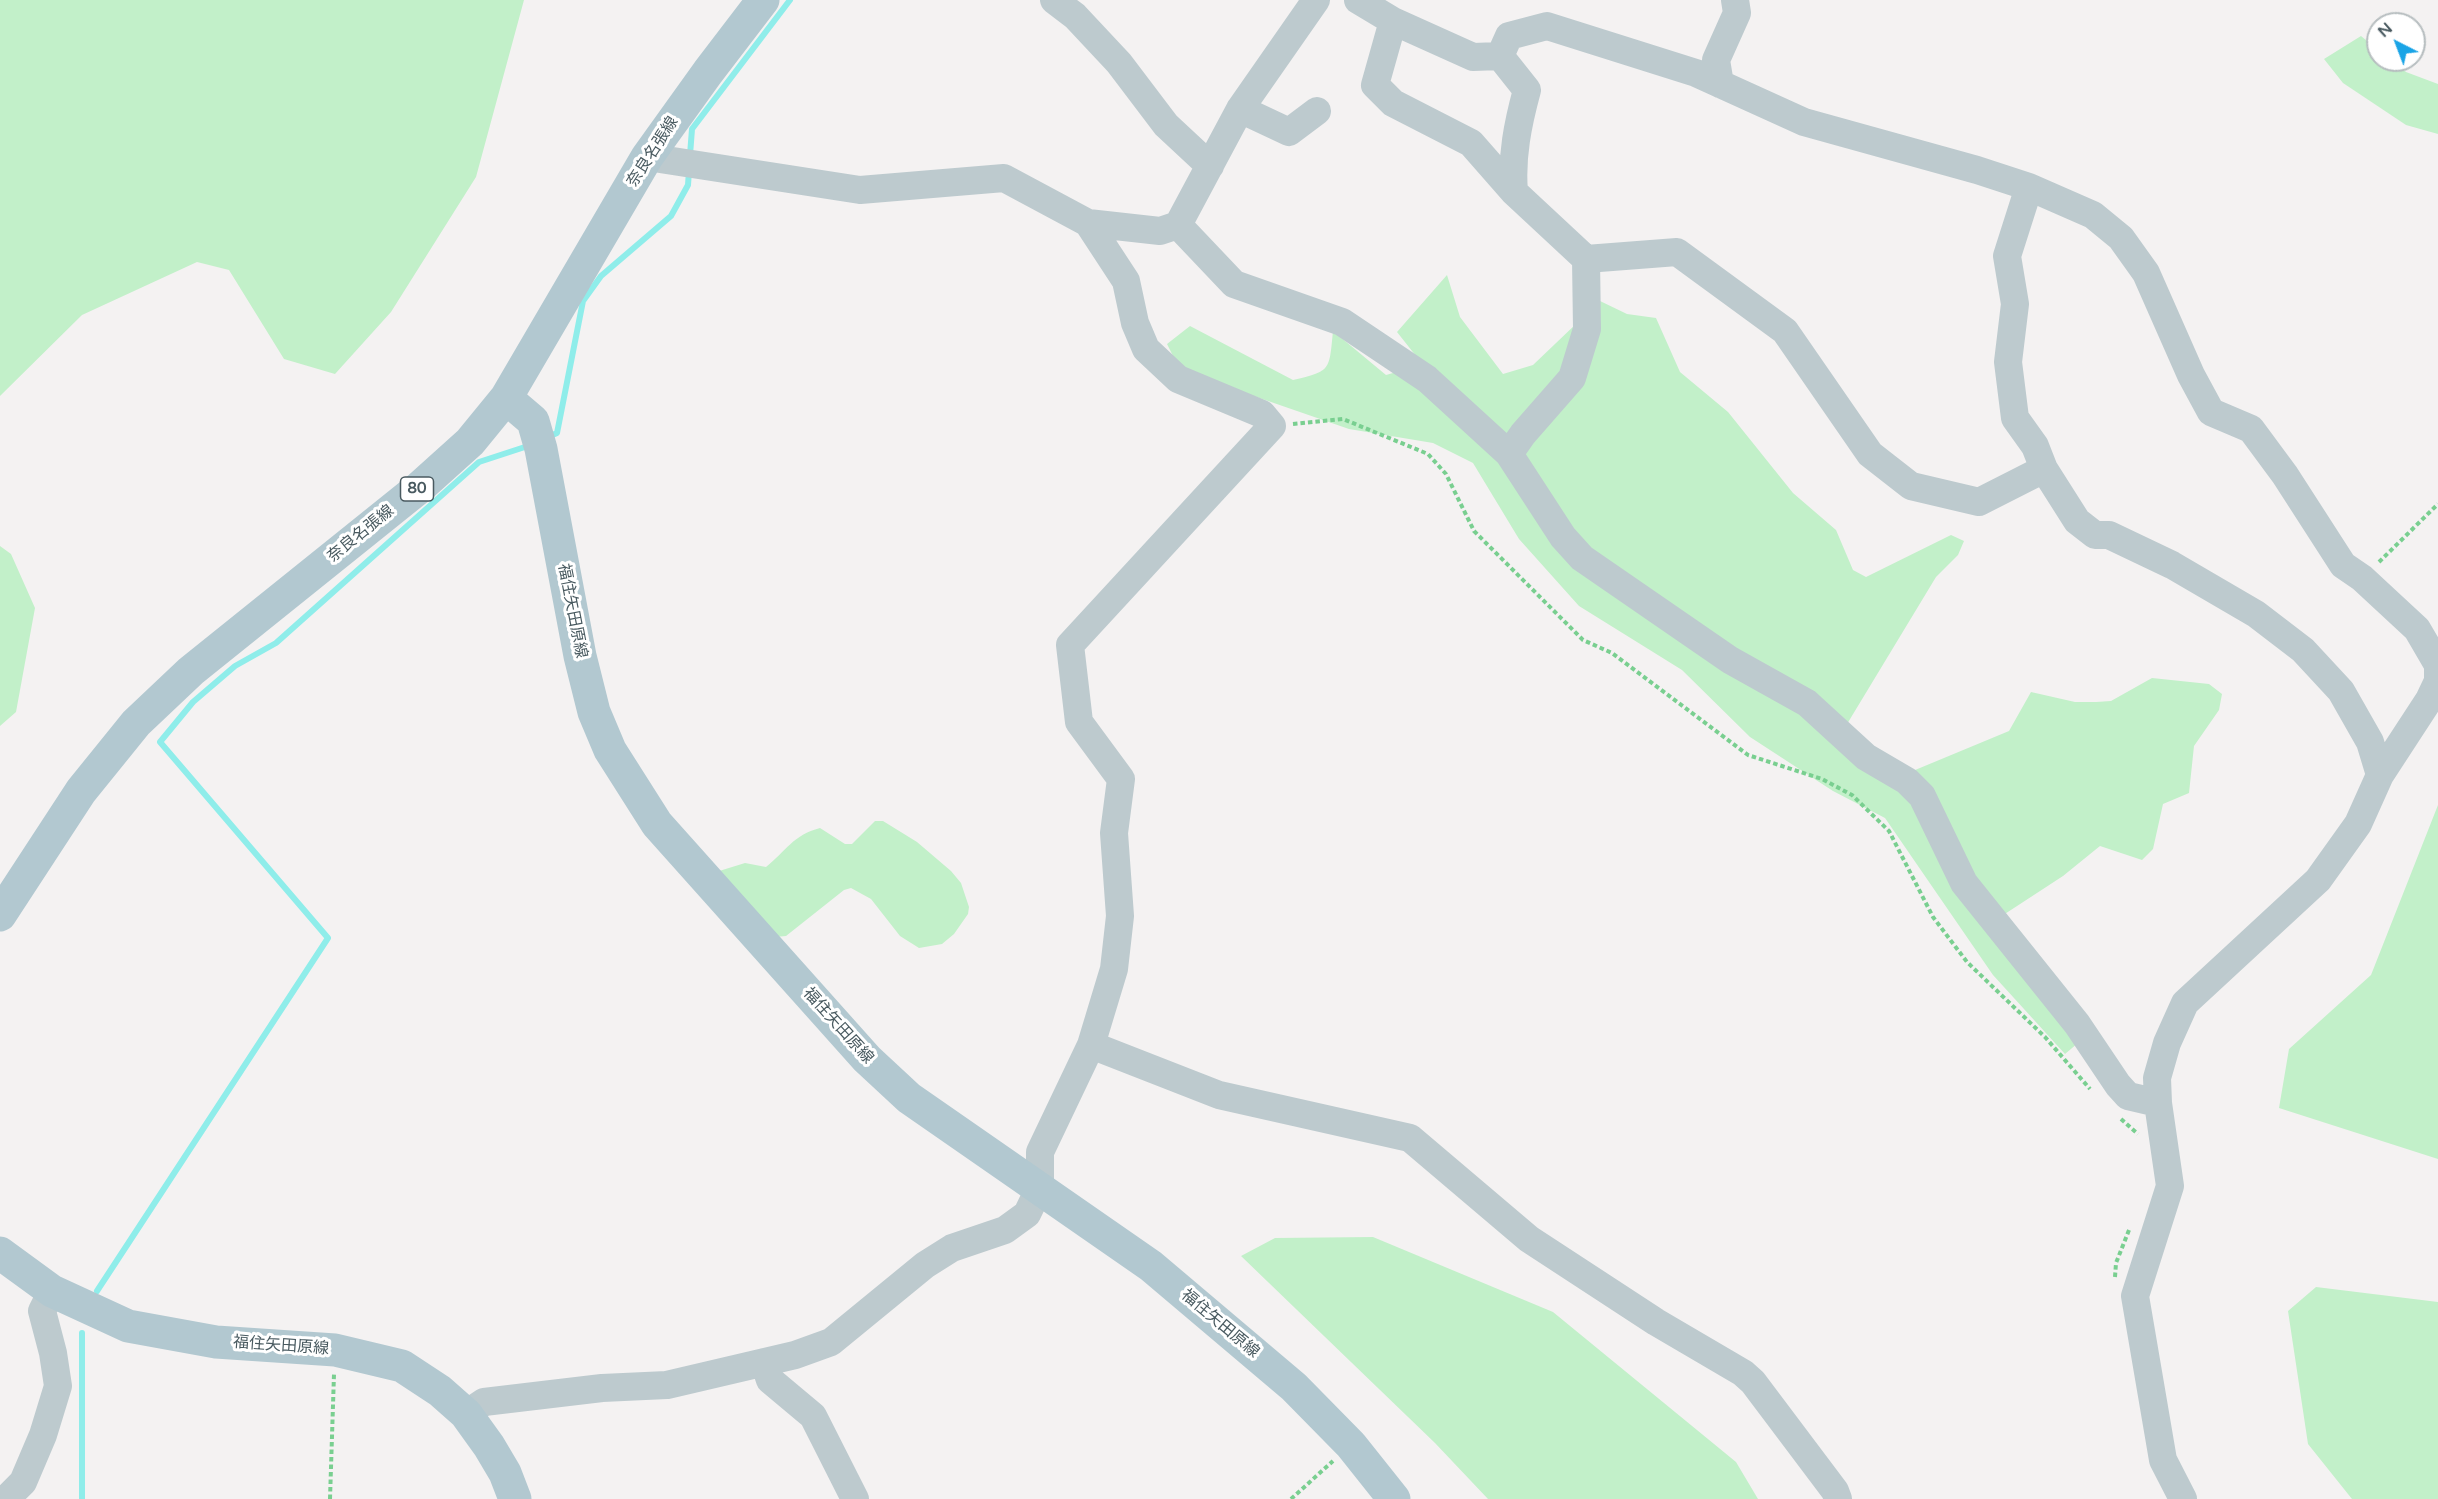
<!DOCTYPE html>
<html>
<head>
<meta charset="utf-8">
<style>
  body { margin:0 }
  #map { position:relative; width:2438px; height:1499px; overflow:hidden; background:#f4f2f2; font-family:"Varela Round",sans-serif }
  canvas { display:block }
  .north { position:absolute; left:2366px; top:12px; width:60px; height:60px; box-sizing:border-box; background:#fff; border:2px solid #b6bdbf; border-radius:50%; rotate:318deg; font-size:16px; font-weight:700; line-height:24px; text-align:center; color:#495a60 }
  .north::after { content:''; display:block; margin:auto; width:21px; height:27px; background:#1aa4e6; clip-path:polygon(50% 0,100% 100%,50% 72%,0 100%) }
</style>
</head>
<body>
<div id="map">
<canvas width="2438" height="1499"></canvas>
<div class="north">N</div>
</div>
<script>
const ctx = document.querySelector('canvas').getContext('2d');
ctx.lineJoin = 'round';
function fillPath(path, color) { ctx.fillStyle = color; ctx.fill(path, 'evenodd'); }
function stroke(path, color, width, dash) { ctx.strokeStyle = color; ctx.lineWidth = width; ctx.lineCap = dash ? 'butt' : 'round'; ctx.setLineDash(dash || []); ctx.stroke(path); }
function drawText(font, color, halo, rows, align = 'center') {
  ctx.font = font + ' "Varela Round","Noto Sans JP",sans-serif'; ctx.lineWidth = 6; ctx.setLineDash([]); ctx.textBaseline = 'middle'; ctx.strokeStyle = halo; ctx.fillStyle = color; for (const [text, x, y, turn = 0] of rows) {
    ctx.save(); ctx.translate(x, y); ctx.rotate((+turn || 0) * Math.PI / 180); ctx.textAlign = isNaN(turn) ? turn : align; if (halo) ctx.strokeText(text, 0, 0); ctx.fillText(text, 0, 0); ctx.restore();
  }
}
fillPath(new Path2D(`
  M0,0H524L476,177L391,312L335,374L284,359L229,270L197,262L82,315L0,396Z
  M2361,36L2378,50V60H2391L2406,72L2438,84V134L2406,125L2343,83L2324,59Z
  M1447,275L1460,317L1503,374L1533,365L1600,301L1627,314L1656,318L1680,372L1728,412L1793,493L1836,530L1853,570L1866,577L1951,535L1964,541L1958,555L1936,577L1841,734L1891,780L2009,731L2031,692L2075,702H2096L2111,701L2152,678L2209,684L2222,694L2219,710L2194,746L2189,793L2163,804L2153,849L2142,860L2100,846L2063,876L1991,923L2078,1043L2065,1054L1993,975L1885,818L1833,791L1750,737L1682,670L1579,606L1519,539L1473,463L1433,443L1349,429L1219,384L1177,364L1167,344L1190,326L1293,380C1332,371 1329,370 1333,331L1386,375L1400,371L1416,356L1397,332Z
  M0,546L11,554L35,608L16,712L0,726Z
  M2438,805V1159L2279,1108L2289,1049L2371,975Z
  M875,821H883L917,842L951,871L961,883L969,907L968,914L954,934L942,944L919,948L900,936L871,899L851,888L844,890L786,936L775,937L716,872L745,863L766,867C786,851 793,835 820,828L845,844H852Z
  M1373,1237L1553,1312L1736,1462L1758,1499H1488L1435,1443L1241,1256L1275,1238Z
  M2316,1287L2438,1302V1499H2352L2308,1444L2288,1311Z`), '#c2f0c9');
stroke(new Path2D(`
  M690,155L692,129L790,0
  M548,437L557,433L583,301L601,276L671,216L688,185L689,171
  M97,1291L328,938L160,742L193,702L235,666L276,643L479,462L531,445
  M82,1499V1333`), '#8fedea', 6);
stroke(new Path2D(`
  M1293,424L1343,419L1428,454L1446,474L1474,531L1583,640L1612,653L1748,755L1822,779L1852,795L1889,831L1933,917L1967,962L2045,1037L2090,1089
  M2379,562L2438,504
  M2121,1119L2138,1134
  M2115,1277L2116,1263L2129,1230
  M330,1499L334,1374
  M1291,1499L1333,1461`), '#79cf90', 4, [4.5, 3]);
stroke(new Path2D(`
  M1054,0L1075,16L1119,63L1166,125L1210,166
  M1358,0L1393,21L1473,57L1500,56L1509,36L1547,26L1696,73L1804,122L1977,170L2029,187L2093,215L2121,238L2146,273L2191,375L2211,412L2251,429L2285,475L2343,565L2362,578L2417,629L2438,665V681L2429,700L2380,775L2358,824L2318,880L2185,1003L2167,1043L2157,1078L2158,1103L2170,1186L2135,1296L2163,1460L2183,1499
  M1393,21L1375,85L1393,103L1471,143L1514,192L1586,259L1677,252L1785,331L1870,454L1911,486L1979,502L2044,469
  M1500,56L1527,90C1518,123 1511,157 1514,192
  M1720,84L1716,60L1737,13L1735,0
  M1240,109L1289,132L1317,111
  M647,157L860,190L1004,178L1088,223L1160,231L1178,225L1240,109L1316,0
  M2029,187L2007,256L2015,304L2008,362L2015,418L2035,446L2044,469L2077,521L2095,535H2109L2172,565L2256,614L2303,650L2341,691L2370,742L2380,775
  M1178,225L1234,284L1342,322L1427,379L1509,454L1563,537L1582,558L1730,660L1807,703L1866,757L1907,781L1922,796L1964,883L2077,1024L2118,1085L2128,1096L2158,1103
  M1509,454L1523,434L1572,378L1587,329L1586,259
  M1091,1045L1219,1095L1410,1138L1529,1239L1656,1322L1743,1373L1753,1382L1835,1491L1838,1499
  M764,1362L770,1380L813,1416L855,1499
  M466,1414L484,1402L602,1388L667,1385L795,1355L831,1342L925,1265L952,1248L1005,1230L1027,1214L1040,1187V1152L1091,1045L1114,969L1120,916L1114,833L1121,779L1079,722L1070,645L1272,426L1262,414L1178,379L1146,349L1135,323L1126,281L1088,223
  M6,1499L23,1482L43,1435L58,1386L53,1353L42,1311L52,1291`), '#bdcace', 28);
stroke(new Path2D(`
  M506,398L533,421L541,449L580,656L594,712L610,750L657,824L867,1059L909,1098L1151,1266L1294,1387L1351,1445L1394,1499
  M0,915L81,791L136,723L191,671L420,487L470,442L506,398L647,157L708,72L763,0
  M0,1253L52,1291L128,1326L216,1342L335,1350L402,1366L440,1391L466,1414L489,1446L505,1473L515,1499`), '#b2c8d0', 33);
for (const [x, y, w] of [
  [417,489,33]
]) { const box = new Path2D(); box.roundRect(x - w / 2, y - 12, w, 24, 4.5); ctx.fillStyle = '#fff'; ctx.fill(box); stroke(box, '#495a60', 1.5); }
drawText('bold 15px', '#495a60', null, [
  ["80",417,489]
]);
drawText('16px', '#495a60', '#fff', [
  ["奈良名張線",653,152,-57],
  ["奈良名張線",361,534,-39],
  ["福住矢田原線",572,611,79],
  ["福住矢田原線",838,1026,48],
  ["福住矢田原線",1220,1324,40],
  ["福住矢田原線",281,1346,4]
]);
</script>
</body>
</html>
